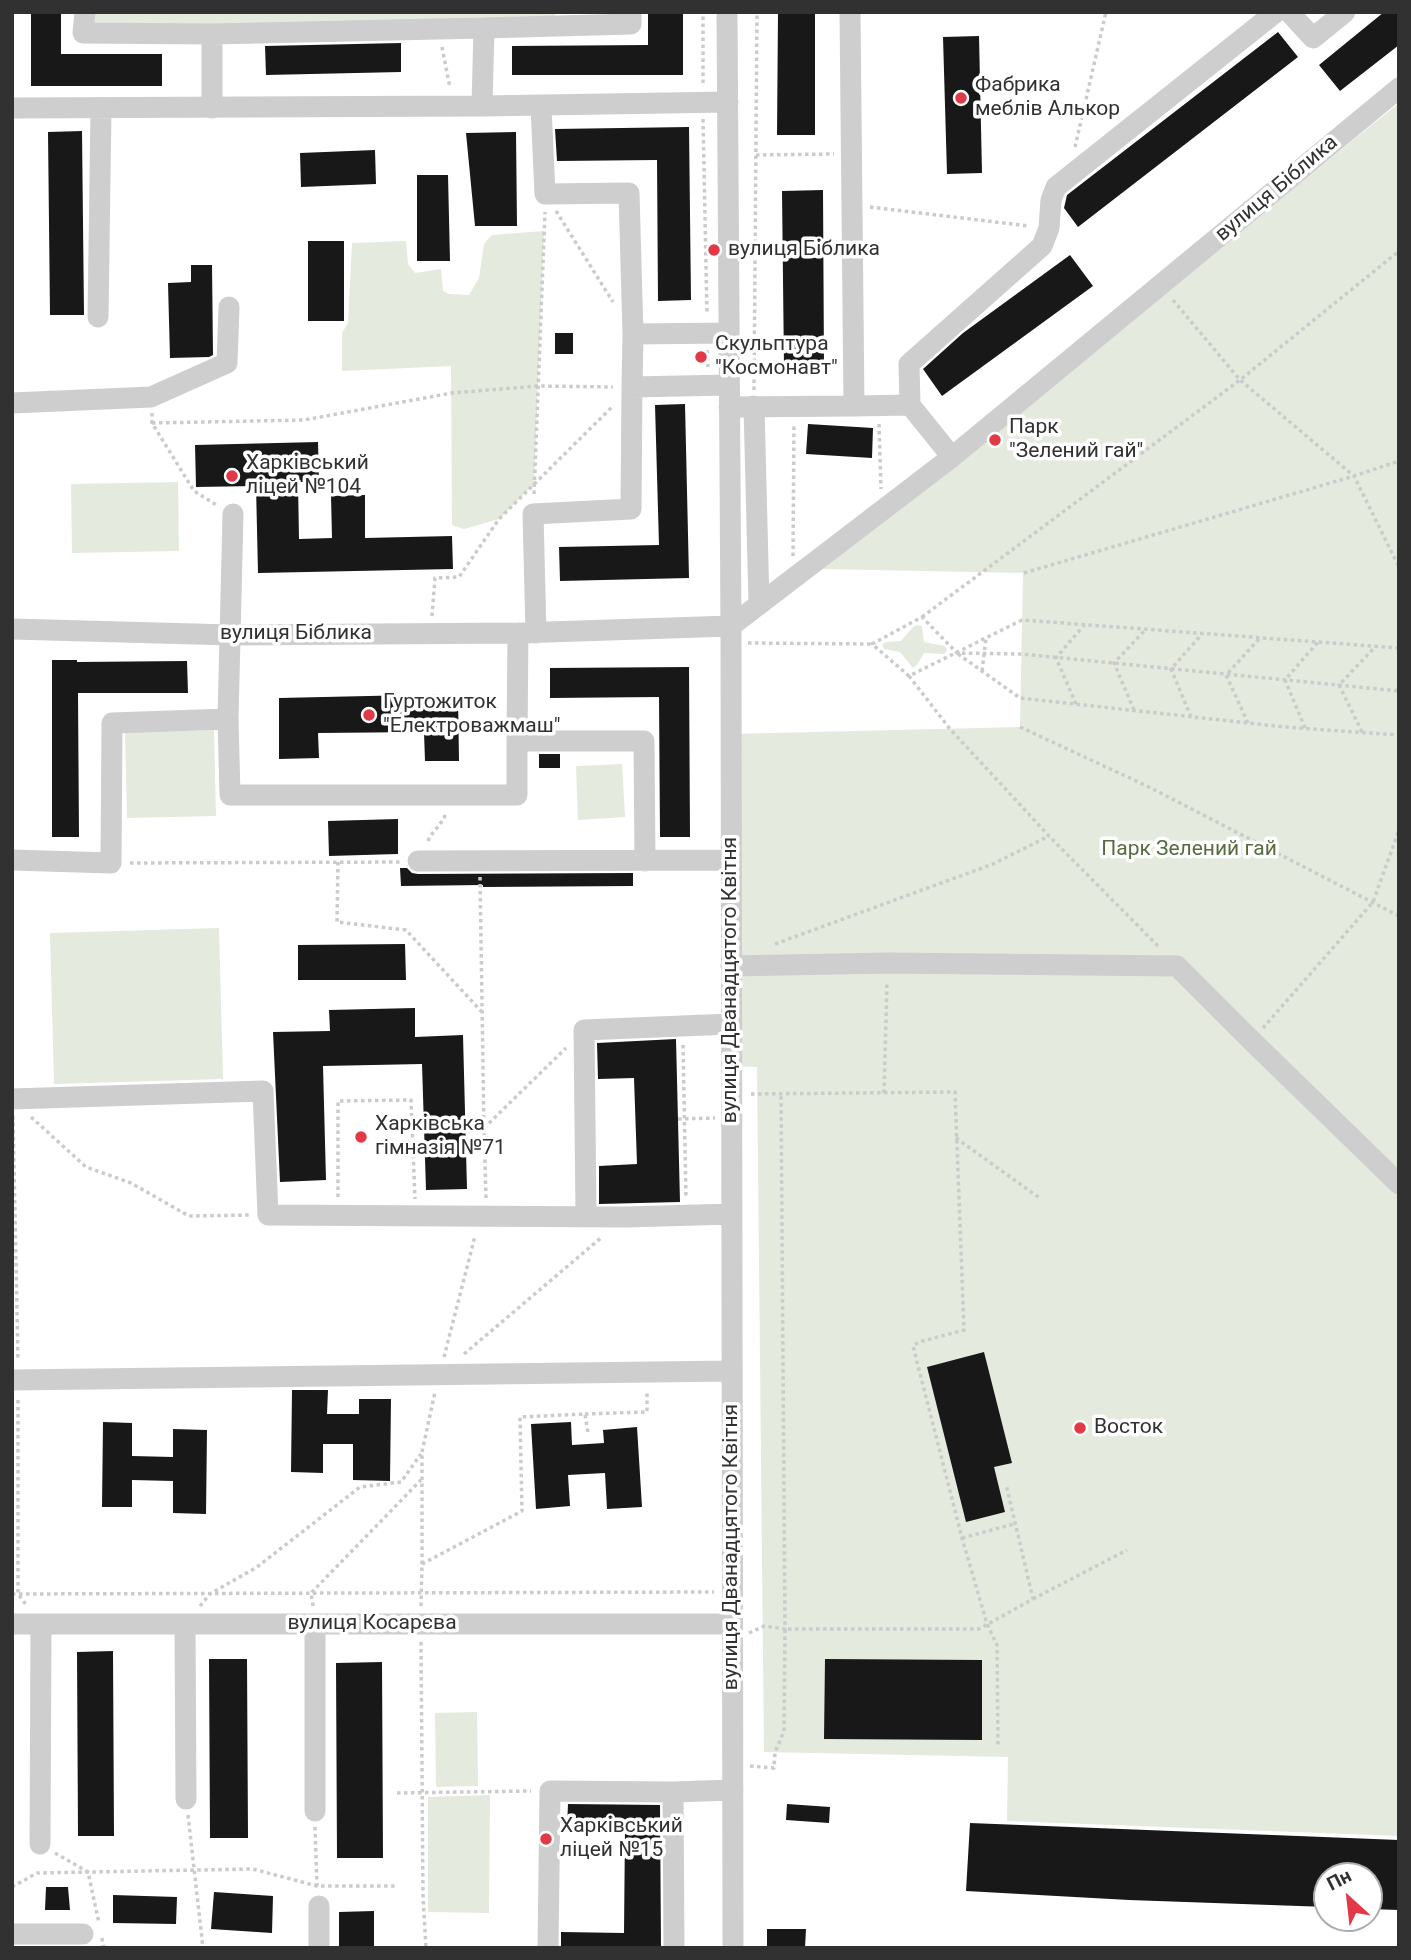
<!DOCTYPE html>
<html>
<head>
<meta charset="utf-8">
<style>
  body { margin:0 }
  #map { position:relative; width:1411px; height:1960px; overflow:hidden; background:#fff; font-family:Roboto,sans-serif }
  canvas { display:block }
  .frame { position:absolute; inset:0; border:14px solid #313131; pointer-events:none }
  .north { position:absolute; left:1313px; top:1862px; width:70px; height:70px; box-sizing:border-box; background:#fff; border:2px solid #adadad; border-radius:50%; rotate:333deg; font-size:19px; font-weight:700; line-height:28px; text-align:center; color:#313131 }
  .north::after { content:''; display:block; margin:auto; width:24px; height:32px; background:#e23947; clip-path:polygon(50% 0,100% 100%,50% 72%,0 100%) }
</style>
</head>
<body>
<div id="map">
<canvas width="1411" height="1960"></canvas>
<div class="frame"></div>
<div class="north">Пн</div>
</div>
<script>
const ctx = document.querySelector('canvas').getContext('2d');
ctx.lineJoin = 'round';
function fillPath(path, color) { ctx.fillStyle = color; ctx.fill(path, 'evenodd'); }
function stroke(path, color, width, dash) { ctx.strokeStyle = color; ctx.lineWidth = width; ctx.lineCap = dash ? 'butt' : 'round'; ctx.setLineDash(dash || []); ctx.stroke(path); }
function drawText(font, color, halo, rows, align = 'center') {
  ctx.font = font + ' Roboto,sans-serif'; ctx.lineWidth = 7; ctx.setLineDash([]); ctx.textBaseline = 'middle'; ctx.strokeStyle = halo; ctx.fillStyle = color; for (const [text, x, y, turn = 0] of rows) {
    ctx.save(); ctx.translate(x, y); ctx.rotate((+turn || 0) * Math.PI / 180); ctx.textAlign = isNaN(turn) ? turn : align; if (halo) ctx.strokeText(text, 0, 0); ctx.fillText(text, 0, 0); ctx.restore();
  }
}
fillPath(new Path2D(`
  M85,12H557L548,26L83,33Z
  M1399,103V1836L1007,1821L1008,1757L764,1752L757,1067L730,1066L731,734L1020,727L1023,573L822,569Z
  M544,231L534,484L499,519L464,529L452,525L451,366L342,371V333L348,323L352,243L406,241L408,264L415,273L441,269L443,291L449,294L469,295L479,278L484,244L492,235Z
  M178,482L179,551L72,553L71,484Z
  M917,625L922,626L924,642L945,646L947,650L944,654L924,653L917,665L913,668L900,652L884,649L882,645L886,642L901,641L913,627Z
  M214,730L216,816L127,818L125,732Z
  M622,764L625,817L578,820L576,766Z
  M219,928L223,1079L54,1084L50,933Z
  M477,1712L478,1786L436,1787L435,1713Z
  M490,1795L489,1913L428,1912V1797Z`), '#e4eadd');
fillPath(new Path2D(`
  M31,12H61V54H162V86H31Z
  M648,12H683V75H512V46L648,45Z
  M778,12H815V135H777Z
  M1384,12H1399V45L1340,91L1319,65Z
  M1278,32L1298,57L1078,227L1064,208L1067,195Z
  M979,36L982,173L947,174L943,37Z
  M401,43V72L266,75L265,46Z
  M689,127L691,300L658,301L657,160L557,161L555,129Z
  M82,131L84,315H50L48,132Z
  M516,132L517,226H475L466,133Z
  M375,150L376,184L301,187L300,153Z
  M417,175H448L450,261H417Z
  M823,190L824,368H784L782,191Z
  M308,241H344V321H308Z
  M1070,255L1093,286L942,396L923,369L963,333Z
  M191,265H212L213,355L209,357L170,358L168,283L191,282Z
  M555,333H573V354H555Z
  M685,404L689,578L560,581L559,547L659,545L655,405Z
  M808,424L873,428L872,458L806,454Z
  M318,442L319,482H298L299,539L332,538L331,496L365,495V538L452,536L453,569L258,573L256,486L196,487L195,445Z
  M52,660H77V662L187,661L188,693H78L79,837H52Z
  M689,667L690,837H660L659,697L550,698V668Z
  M458,694L459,761H425L424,732L318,733L319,758L279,759V698Z
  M539,754H560V768H539Z
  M398,819V854L329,856L328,821Z
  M400,868H407L412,873L418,874L633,873V886L483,887V885L401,886Z
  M405,944L406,980H298V945Z
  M415,1008V1037L463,1035L467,1189L426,1190L422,1064L323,1066L326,1180L280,1182L273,1032L330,1031L329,1010Z
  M676,1039L680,1202L599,1204V1166L637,1164L634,1078L598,1079L597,1043Z
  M984,1352L1012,1463L994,1467L1005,1512L966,1522L927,1367Z
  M292,1390H328L327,1414H359V1399H391L390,1481L353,1480V1444H323V1473L291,1472Z
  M103,1422L132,1423V1456L173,1457V1429L207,1430L206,1514L173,1513V1481L132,1480V1507H102Z
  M571,1422L572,1445L604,1443L603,1430L637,1427L642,1507L607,1509L605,1473L568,1475L570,1506L536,1509L531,1424Z
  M113,1651L114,1836H78L77,1652Z
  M209,1659H247L248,1838H210Z
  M825,1659L982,1660V1740L824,1739Z
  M382,1662L383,1858H337L336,1663Z
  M568,1804L660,1805L661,1948H561V1932L624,1933L625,1828L567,1827Z
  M787,1804L830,1807L829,1823L786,1820Z
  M970,1823L1399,1840V1910L1369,1909V1876H1327V1907L1129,1900L966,1891Z
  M46,1887H68L70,1910H45Z
  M214,1892L273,1896L272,1933L211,1929Z
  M113,1895L177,1897L176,1924L113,1923Z
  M374,1911V1948H339V1912Z
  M767,1929H806L805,1948H767Z`), '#181818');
stroke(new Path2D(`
  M442,47L450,88
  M703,83V12
  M703,119L707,314
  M1075,147L1106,12
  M756,155L834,154
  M870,207L1029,226
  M556,211L613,302
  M1173,300L1240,380L1354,476L1399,567
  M707,350L708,367
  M754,390L757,12
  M152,413V423L194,491L218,506
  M152,423L304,420L452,393L538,386L613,387
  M879,424L881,489
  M534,494L545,212
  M793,556L794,423
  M1024,573L1354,476L1399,461
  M432,616L435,578L459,577L499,519L613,406
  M922,617L1240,380L1399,251
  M748,643L872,644
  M1399,648L1022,620L909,676L872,644L922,617L957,653L1021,654L1399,691
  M958,654L1020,698L1285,727L1399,735
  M982,671L986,638
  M909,676L950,729L1049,836L1159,947
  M1076,704L1056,658L1085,624
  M1134,710L1114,663L1146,629
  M1191,717L1171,669L1203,633
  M1248,723L1226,675L1260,638
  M1020,727L1149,787L1399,916
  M1305,728L1285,680L1318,642
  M1362,732L1339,685L1376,646
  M428,841C432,831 442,825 446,813
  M338,862L337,922L406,930L481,1011
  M130,863L402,862
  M480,877L484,1128
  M775,944L993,864L1049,836
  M1263,1028L1373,902L1399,830
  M683,1045L686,1199
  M884,1093L887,983
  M751,1094L955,1092L964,1330L919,1342L913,1346L962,1538L987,1624L997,1645L998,1746
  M13,1116L18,1360
  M31,1117L86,1167L131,1183L189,1216L252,1215
  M678,1119L715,1118
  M956,1138L1041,1199
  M338,1197V1101L411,1100L415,1199
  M486,1198L484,1128L566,1048
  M464,1354L602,1237
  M444,1357L475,1236
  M18,1400V1594L27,1606
  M585,1414L647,1412V1390
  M962,1538L1014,1524
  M422,1564V1452L435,1392
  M12,1594L714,1592
  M1033,1599L1127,1550
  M200,1606L210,1594L257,1567L360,1487L401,1482L421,1454
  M313,1606L311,1593L421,1480
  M421,1606L422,1564L522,1511L520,1417L585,1414L588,1433
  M749,1633L764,1626L785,1629L781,1094
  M421,1642L423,1896L426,1948
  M750,1766L774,1768L775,1752L784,1731L785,1629H979L1033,1599L1006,1484
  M397,1793L531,1791
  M188,1815L203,1948
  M315,1827L317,1886
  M55,1853L88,1872L99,1923
  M12,1887L37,1873L253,1869L317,1886H398
  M102,1938L103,1946L106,1948`), '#cbcbcb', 3.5, [3.5, 3.5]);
stroke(new Path2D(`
  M85,12L83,33L212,34V108
  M631,12V24L484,28L482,106L728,102
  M727,12L731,626L733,1948
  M1289,12L1313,38L1345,12
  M212,34L484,28
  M541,106L545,194L629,193L633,334L729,333
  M12,108L482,106
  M98,317L101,109
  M633,334L632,387L729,385
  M12,403L151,397L227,363L229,307
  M910,405L909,364L1042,246L1049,228L1051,200L1056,187L1276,12
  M754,406L759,604
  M854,406L910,405L952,457
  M729,407L854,406L850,12
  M12,629L231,635L518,633L731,626L952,457L1399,88
  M518,633L517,741H644L645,861
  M536,633L533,514L631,509L632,387
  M228,719L230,795H517V741
  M12,860L111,863L112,723L228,719L233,514
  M418,861L731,860
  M731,966L888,963L1177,966L1252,1041L1399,1184
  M12,1099L263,1091L268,1215L626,1217L732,1214
  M586,1216L584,1030L731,1024
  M12,1380L732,1371
  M12,1624H732
  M185,1624L186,1799
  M673,1792L733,1790
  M315,1811V1624
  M40,1844L41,1624
  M319,1906V1948
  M12,1934H83
  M548,1948L550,1791L673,1792L674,1948`), '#cecece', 21);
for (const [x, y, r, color] of [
  [961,98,7,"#e23947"],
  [714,250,7,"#e23947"],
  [701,357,7,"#e23947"],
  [995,440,7,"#e23947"],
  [232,476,7,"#e23947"],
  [369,715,7,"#e23947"],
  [361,1137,7,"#e23947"],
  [1080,1428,7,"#e23947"],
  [546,1839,7,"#e23947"]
]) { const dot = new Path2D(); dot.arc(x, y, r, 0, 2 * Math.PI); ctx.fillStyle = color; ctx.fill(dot); stroke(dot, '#fff', 2.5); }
drawText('21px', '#313131', '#fff', [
  ["Фабрика",975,86],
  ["меблів Алькор",975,110],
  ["вулиця Біблика",728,250],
  ["Скульптура",715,345],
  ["\"Космонавт\"",715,369],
  ["Парк",1009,428],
  ["\"Зелений гай\"",1009,452],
  ["Харківський",246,464],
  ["ліцей №104",246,488],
  ["Гуртожиток",383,703],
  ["\"Електроважмаш\"",383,727],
  ["Харківська",375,1125],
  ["гімназія №71",375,1149],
  ["Восток",1094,1428],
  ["Харківський",560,1827],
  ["ліцей №15",560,1851]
], 'left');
drawText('21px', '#313131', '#fff', [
  ["вулиця Біблика",1277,189,-40],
  ["вулиця Біблика",296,634],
  ["вулиця Дванадцятого Квітня",731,980,-90],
  ["вулиця Дванадцятого Квітня",732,1547,-90],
  ["вулиця Косарєва",372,1624]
]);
drawText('21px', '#556c3e', '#fff', [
  ["Парк Зелений гай",1189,850]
]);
</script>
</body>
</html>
